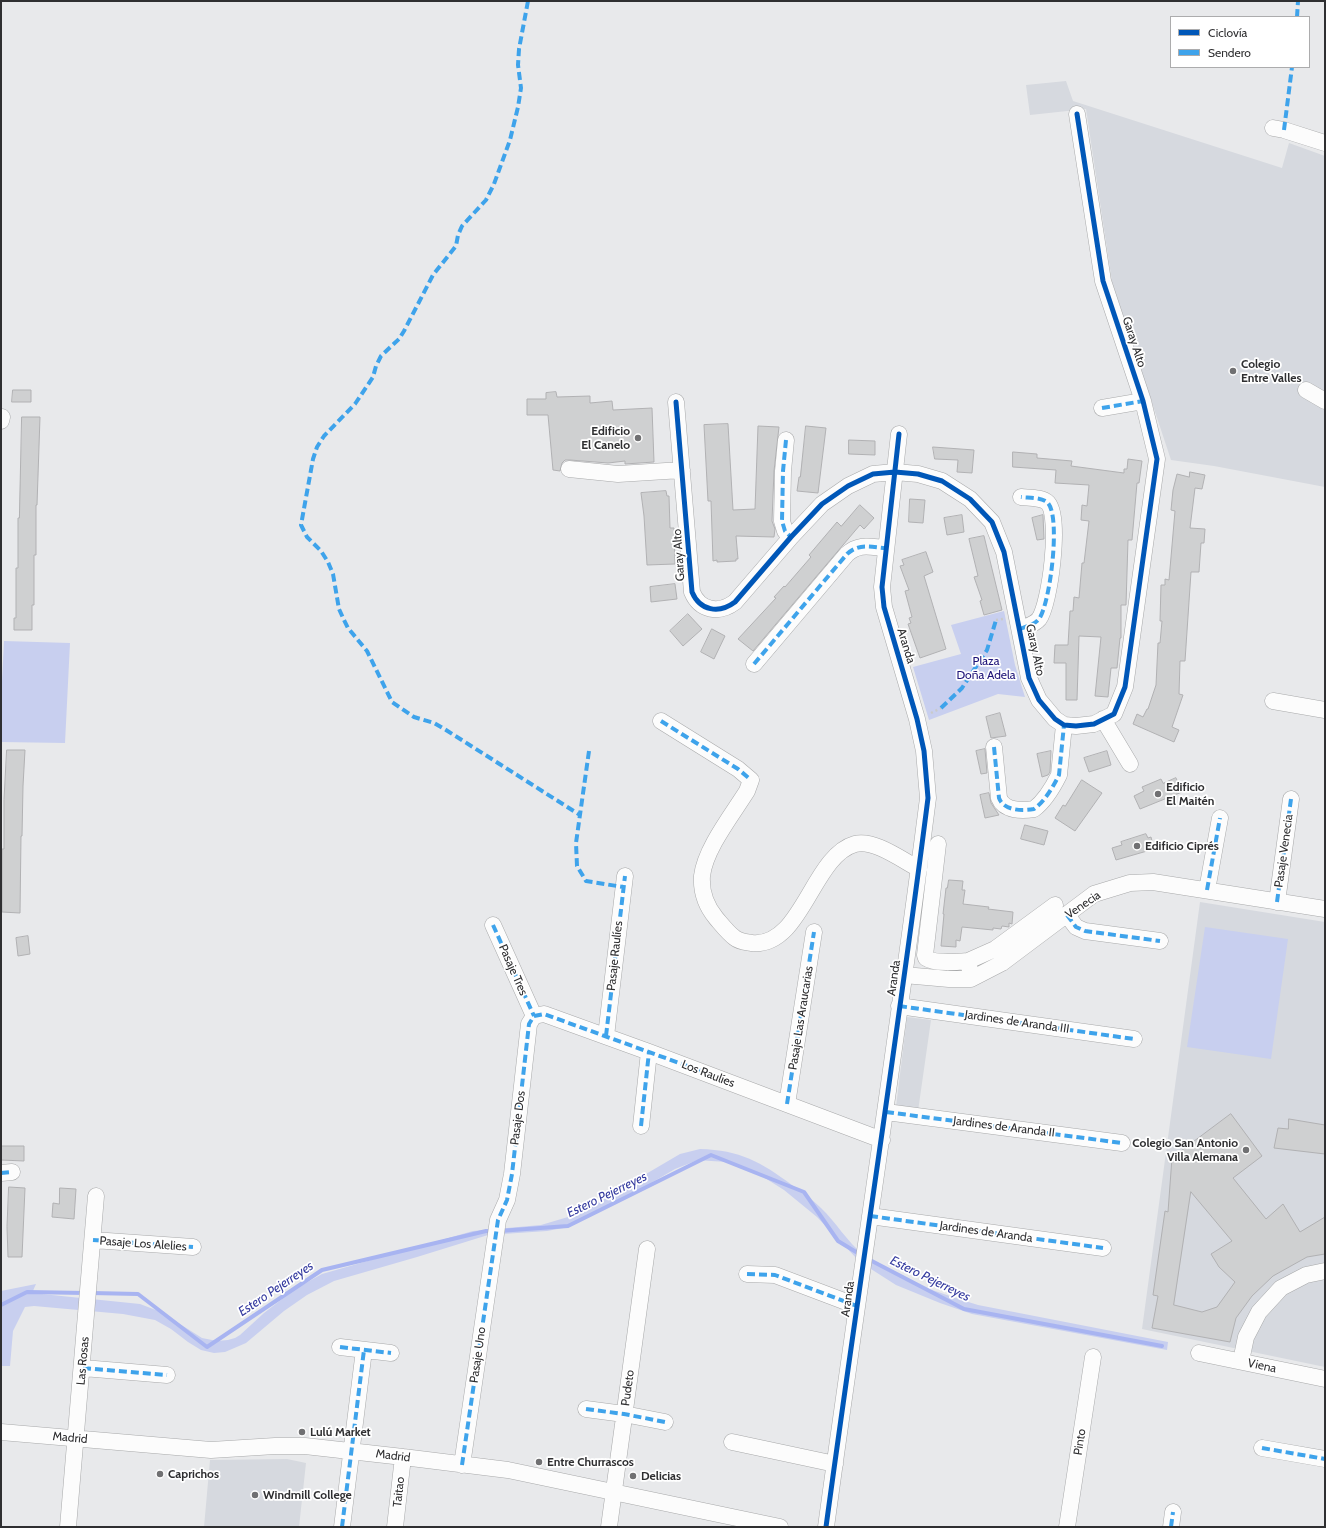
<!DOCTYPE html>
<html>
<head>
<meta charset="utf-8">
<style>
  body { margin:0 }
  #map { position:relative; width:1326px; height:1528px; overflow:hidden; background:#e8e9eb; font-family:Cabin,sans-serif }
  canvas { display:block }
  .frame { position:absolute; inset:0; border:2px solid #2f2f31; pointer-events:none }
  .legend { position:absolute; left:1170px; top:16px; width:140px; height:52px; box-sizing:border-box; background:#fff; border:1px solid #acacad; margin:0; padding:5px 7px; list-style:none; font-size:12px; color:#2f2f31 }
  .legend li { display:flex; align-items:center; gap:8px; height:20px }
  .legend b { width:20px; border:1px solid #acacad }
</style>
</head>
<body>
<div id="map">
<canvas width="1326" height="1528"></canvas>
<div class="frame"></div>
<ul class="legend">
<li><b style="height:5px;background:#0057b8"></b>Ciclovía</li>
<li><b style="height:5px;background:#3ea3eb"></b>Sendero</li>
</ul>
</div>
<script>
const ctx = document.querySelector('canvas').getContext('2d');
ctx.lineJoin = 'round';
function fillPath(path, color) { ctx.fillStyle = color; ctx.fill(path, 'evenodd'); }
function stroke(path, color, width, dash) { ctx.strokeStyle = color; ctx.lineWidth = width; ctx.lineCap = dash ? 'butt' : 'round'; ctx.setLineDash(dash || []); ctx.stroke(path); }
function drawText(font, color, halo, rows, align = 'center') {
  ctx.font = font + ' Cabin,sans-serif'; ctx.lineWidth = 3.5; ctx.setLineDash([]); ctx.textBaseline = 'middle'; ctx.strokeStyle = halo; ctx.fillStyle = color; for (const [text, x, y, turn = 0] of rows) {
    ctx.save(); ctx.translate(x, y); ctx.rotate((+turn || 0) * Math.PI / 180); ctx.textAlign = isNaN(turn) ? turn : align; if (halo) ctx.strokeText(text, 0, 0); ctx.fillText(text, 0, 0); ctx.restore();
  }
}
fillPath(new Path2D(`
  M1066,81L1073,101L1282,168L1289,143L1325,156V487L1214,466L1171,460L1112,282L1086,109L1030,115L1026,85Z
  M1200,902L1325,922V1367L1142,1329Z
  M907,1017L931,1020L918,1111L896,1107Z
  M287,1459L306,1463L299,1527H204L210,1460Z`), '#d6d9df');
fillPath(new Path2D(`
  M1004,611L1015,665L1025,697L998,694L929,720L913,667L961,654L951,625Z
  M4,641L70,643L65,743L1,742V701Z
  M1205,927L1288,939L1271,1059L1187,1047Z
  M700,1149C740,1150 761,1162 792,1185C801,1192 812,1199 821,1208C836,1222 847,1242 864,1255C894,1280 941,1293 978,1305L1168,1342L1167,1350L972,1314L940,1303L896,1285L860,1262L817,1217L784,1190L757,1173L743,1167L728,1162L711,1161L698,1160L675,1169L615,1204L563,1228L547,1231L488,1235L417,1257L334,1281L307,1295L284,1311L246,1343L225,1352L214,1353L201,1350L188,1342L171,1329L155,1320L123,1314L34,1306L25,1307L13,1331L10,1366H1V1291L36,1284L32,1293L140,1304L161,1312L202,1338L217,1341L228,1340L235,1338L240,1335L264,1313L295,1289L322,1274L473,1231L541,1225L568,1217L588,1208L680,1154Z`), '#c8cfef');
stroke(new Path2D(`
  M499,1231L568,1226L711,1155L804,1192L838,1241L861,1255
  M868,1259L964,1309L1162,1346
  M92,1293L138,1294L207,1347L322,1270L486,1231H493
  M1,1305L27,1292L85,1293`), '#a8b4f1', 4);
const building = new Path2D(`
  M13,390H31V402H12Z
  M556,392L557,397L590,396V403L612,401L613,410L652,408L654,462L625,464V461L608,463L570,460H565L562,463L560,471L553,470L548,415H527V399H546V393Z
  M22,417H40L37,505H36V555H34V605H32V630H14V618H16V568H18V518H19Z
  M728,424L733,510L755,509L758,426L779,427L774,471L772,521L775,529L774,537L736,536L738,559H736V561L717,562V560L713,561L711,501H708L704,425Z
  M806,426L826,428L818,493L797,491L799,477H800Z
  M849,440L875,441V455L849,454Z
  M933,447L974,450L972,473L957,472L958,460L935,459Z
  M1013,452L1037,454V458L1072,461L1071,466L1124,473V469H1127L1128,459L1142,461L1139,483H1137L1132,540H1128L1126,605H1121V638H1120L1117,668H1111L1108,697L1095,696L1101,637L1079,636L1077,700H1066V663H1054L1055,645H1068L1070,611H1073L1074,597L1079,598L1082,563H1084L1089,521L1081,520L1082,505L1087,506L1089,485L1055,483L1056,470L1013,467Z
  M1190,472L1205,475L1202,489L1195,488L1190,528L1205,529L1204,543H1201L1199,572H1191L1185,661H1180L1179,694L1183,695L1172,727L1179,730L1174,742L1133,724L1137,714L1143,717L1147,709H1148L1156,685L1158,643H1160L1162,621H1160L1161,585H1165V579L1169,580L1175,511L1171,510L1173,490L1177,474L1189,477Z
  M666,491L667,496H669L670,528H674L675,564L647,565L644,516L641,493Z
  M910,499L925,500L923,523L909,522Z
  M860,505L874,518L864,529L860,525L753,651L738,639L776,598L774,597L784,586L785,587L811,557L809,555L837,522L841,526Z
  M962,515L964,532L947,535L944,518Z
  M1043,515L1044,539L1037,540L1032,518Z
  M984,536L1002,610L984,615L980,601L982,600L974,577L978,576L969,539Z
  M926,552L933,572L924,576L946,649L920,658L908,624L911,623L909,618L912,617L905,591L909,590L900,566L904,565L902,560Z
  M675,584L677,599L651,602L650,587Z
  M688,614L702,629L683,646L670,631Z
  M712,629L725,636L714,659L701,652Z
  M1000,713L1006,736L991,738L986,717Z
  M985,749L987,773L981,774L976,751Z
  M7,750H25L23,786L22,836H21L20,913L2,912V849H4V800Z
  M1051,751L1050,772L1048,775L1042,777L1037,754Z
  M1107,751L1111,765L1089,772L1084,758Z
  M1176,778L1182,792L1140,809L1134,796L1144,791L1142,787L1161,779L1163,783Z
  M1082,780L1102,793L1075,831L1055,818L1063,805L1065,806Z
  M989,793L991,803L999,815L985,818L980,795Z
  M1025,825L1048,831L1044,845L1021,839Z
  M1146,834L1148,838L1151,837L1154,849L1116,860L1112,848L1122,845L1121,842Z
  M949,880L963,881L962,890H965L963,904L989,907L988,909L1013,912L1012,924L1009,923V927L1002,926L1001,929L993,928V930L962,927L960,941L956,940V947L941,946L944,914H943L946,888H947Z
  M28,936L30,954L18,956L16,938Z
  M1231,1114L1262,1156L1233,1178L1266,1219L1283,1204L1300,1232L1325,1217V1254L1307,1257L1273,1276L1252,1296L1236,1318L1230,1342L1152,1328L1158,1296L1153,1295L1165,1211L1168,1212L1172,1158ZM1191,1192L1232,1241L1211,1254L1219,1267L1235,1282L1217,1307L1202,1312L1174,1305Z
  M1289,1119L1325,1125V1154L1274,1148L1278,1128L1288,1129Z
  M1,1146H24V1161L1,1160Z
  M9,1187L25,1188L22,1257H8L7,1227Z
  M60,1188L76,1189L74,1219L52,1217L53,1203L59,1204Z`);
fillPath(building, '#cfd0d1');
stroke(building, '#b1b1b3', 1);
const minor = new Path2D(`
  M1273,128L1284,130L1325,143
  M1306,390L1325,401
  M676,402L692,592C700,611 719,614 735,602L791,537L822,504L848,486L873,474L895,472L918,474L942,481L970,499L992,522L1004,552L1029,678L1039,700L1055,719L1064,725L1076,726L1094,724L1114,714L1125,687L1157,459L1143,401L1103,281L1077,114
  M1102,408L1143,401
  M1,421L2,417
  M786,440L783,471L782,521L785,531L791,537
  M569,469L618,474L682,470
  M1020,629C1027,626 1034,625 1039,619C1050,604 1061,518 1048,503C1042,497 1029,498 1021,497
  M754,664L847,554C859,543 870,547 885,548
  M1273,701L1325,710
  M1103,719L1130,764
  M661,721L738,769L751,780L747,791C732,815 705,849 702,876C701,892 706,906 716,918C722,925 728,933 735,938C740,942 746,942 752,943C802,948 812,856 855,844C874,839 902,860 919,869
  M994,747L999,798C1004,811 1022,811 1034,809C1045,801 1053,787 1059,775L1064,725
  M938,844L925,955L926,958C935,964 957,962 968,961
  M1207,890L1220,818
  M1277,902L1291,799
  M1067,915L1076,927L1085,931L1160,941
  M493,925L534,1016
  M970,971L968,961L995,949L1055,905
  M904,975L949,979H971L1002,963L1094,894L1130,883L1153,882L1325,909
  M899,1006L1134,1039
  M534,1016L544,1014L649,1052L882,1140
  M606,1036L625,876
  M787,1104L814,932
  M886,1112L1122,1143
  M641,1126L649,1052
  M1,1173L12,1172
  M870,1216L1103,1248
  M93,1240L193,1247
  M747,1274L775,1275L857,1306
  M340,1347L391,1353
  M1199,1353L1325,1379
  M1241,1361L1246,1337L1259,1312L1281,1288L1306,1275L1325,1271
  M83,1368L167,1375
  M586,1409L624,1414L665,1422
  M1,1432L211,1450L275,1446H305L403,1457L508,1470L780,1527
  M732,1442L835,1464
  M1262,1448L1325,1459
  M462,1465L498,1220L507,1200L512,1174L529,1024L534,1016
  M68,1527L96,1196
  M342,1527L364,1350
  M395,1527L403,1457
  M609,1527L647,1249
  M826,1527C859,1284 897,1042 928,798L924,751L917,719L884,607L882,587L899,434
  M1067,1527L1093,1357
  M1171,1527L1173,1512`);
stroke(minor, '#a8a9aa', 17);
stroke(new Path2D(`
  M996,620L1003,619
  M931,713L941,708`), '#c9caca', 2.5, [2, 3]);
stroke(minor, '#fcfcfc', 16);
stroke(new Path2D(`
  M528,1L519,49L518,65L521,88L518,107L510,140L494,184L486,200L462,226L458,235L456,246L433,275L404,331L399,339L381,356L376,366L373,377L355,404L324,436L317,447L313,459L301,525L307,537L321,551L328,562L333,574L339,609L344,620L348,628L367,651L392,702L414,717L434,723L446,730L580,815
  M1297,17L1298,1
  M1284,130L1292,67
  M1102,408L1143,401
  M786,440L783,471L782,521L785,531L791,537
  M1020,629C1027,626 1034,625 1039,619C1050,604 1061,518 1048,503C1042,497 1029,498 1021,497
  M754,664L847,554C859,543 870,547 885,548
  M941,708L962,688L987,650L996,620
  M661,721L738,769L751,780
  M994,747L999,798C1004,811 1022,811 1034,809C1045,801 1053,787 1059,775L1064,725
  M589,751L576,843L577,866L586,881L623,887
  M1207,890L1220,818
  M1277,902L1291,799
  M1067,915L1076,927L1085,931L1160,941
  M493,925L534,1016
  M899,1006L1134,1039
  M534,1016L544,1014L704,1072
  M606,1036L625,876
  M787,1104L814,932
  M886,1112L1122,1143
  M641,1126L649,1052
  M1,1173L12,1172
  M870,1216L1103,1248
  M93,1240L193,1247
  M747,1274L775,1275L857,1306
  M340,1347L391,1353
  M83,1368L167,1375
  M586,1409L624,1414L665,1422
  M1262,1448L1325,1459
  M462,1465L498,1220L507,1200L512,1174L529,1024L534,1016
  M342,1527L364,1350
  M1171,1527L1173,1512`), '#3ea3eb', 4, [8, 4]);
stroke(new Path2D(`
  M676,402L692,592C700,611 719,614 735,602L791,537L822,504L848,486L873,474L895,472L918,474L942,481L970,499L992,522L1004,552L1029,678L1039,700L1055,719L1064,725L1076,726L1094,724L1114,714L1125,687L1157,459L1143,401L1103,281L1077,114
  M826,1527C859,1284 897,1042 928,798L924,751L917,719L884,607L882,587L899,434`), '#0057b8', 5);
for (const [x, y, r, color] of [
  [1233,371,4,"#707072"],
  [638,438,4,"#707072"],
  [1158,794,4,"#707072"],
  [1137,846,4,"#707072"],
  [1246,1150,4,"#707072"],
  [302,1432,4,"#707072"],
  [539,1462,4,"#707072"],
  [160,1474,4,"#707072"],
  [633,1476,4,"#707072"],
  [255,1495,4,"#707072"]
]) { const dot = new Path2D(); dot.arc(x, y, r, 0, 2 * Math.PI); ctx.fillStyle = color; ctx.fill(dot); stroke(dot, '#fff', 1.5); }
drawText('12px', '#2f2f31', '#fff', [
  ["Garay Alto",1134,342,72],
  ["Garay Alto",679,555,-94],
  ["Aranda",906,646,73],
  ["Garay Alto",1035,650,78],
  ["Pasaje Venecia",1284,851,-82],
  ["Venecia",1083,905,-34],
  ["Pasaje Raulíes",615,956,-84],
  ["Pasaje Tres",513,970,66],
  ["Aranda",894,978,-82],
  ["Pasaje Las Araucarias",801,1018,-81],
  ["Jardines de Aranda III",1017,1022,8],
  ["Los Raulíes",708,1074,21],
  ["Pasaje Dos",518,1118,-83],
  ["Jardines de Aranda II",1004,1127,7],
  ["Jardines de Aranda",986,1232,8],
  ["Pasaje Los Alelies",143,1244,4],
  ["Aranda",848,1299,-82],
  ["Pasaje Uno",478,1355,-82],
  ["Las Rosas",83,1361,-85],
  ["Viena",1262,1366,12],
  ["Pudeto",628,1388,-82],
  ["Madrid",70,1438,5],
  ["Pinto",1080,1442,-81],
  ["Madrid",393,1456,7],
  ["Taitao",399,1492,-84]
]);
drawText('bold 12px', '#2f2f31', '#fff', [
  ["Colegio",1241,364],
  ["Entre Valles",1241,378],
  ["Edificio",630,431,"right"],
  ["El Canelo",630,445,"right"],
  ["Edificio",1166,787],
  ["El Maitén",1166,801],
  ["Edificio Ciprés",1145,846],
  ["Colegio San Antonio",1238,1143,"right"],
  ["Villa Alemana",1238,1157,"right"],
  ["Lulú Market",310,1432],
  ["Entre Churrascos",547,1462],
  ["Caprichos",168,1474],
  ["Delicias",641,1476],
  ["Windmill College",263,1495]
], 'left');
drawText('12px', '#1d1378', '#fff', [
  ["Plaza",986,661],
  ["Doña Adela",986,675]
]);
drawText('italic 13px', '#363ca0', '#fff', [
  ["Estero Pejerreyes",607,1195,-26],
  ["Estero Pejerreyes",930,1279,26],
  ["Estero Pejerreyes",276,1289,-34]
]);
</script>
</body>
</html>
